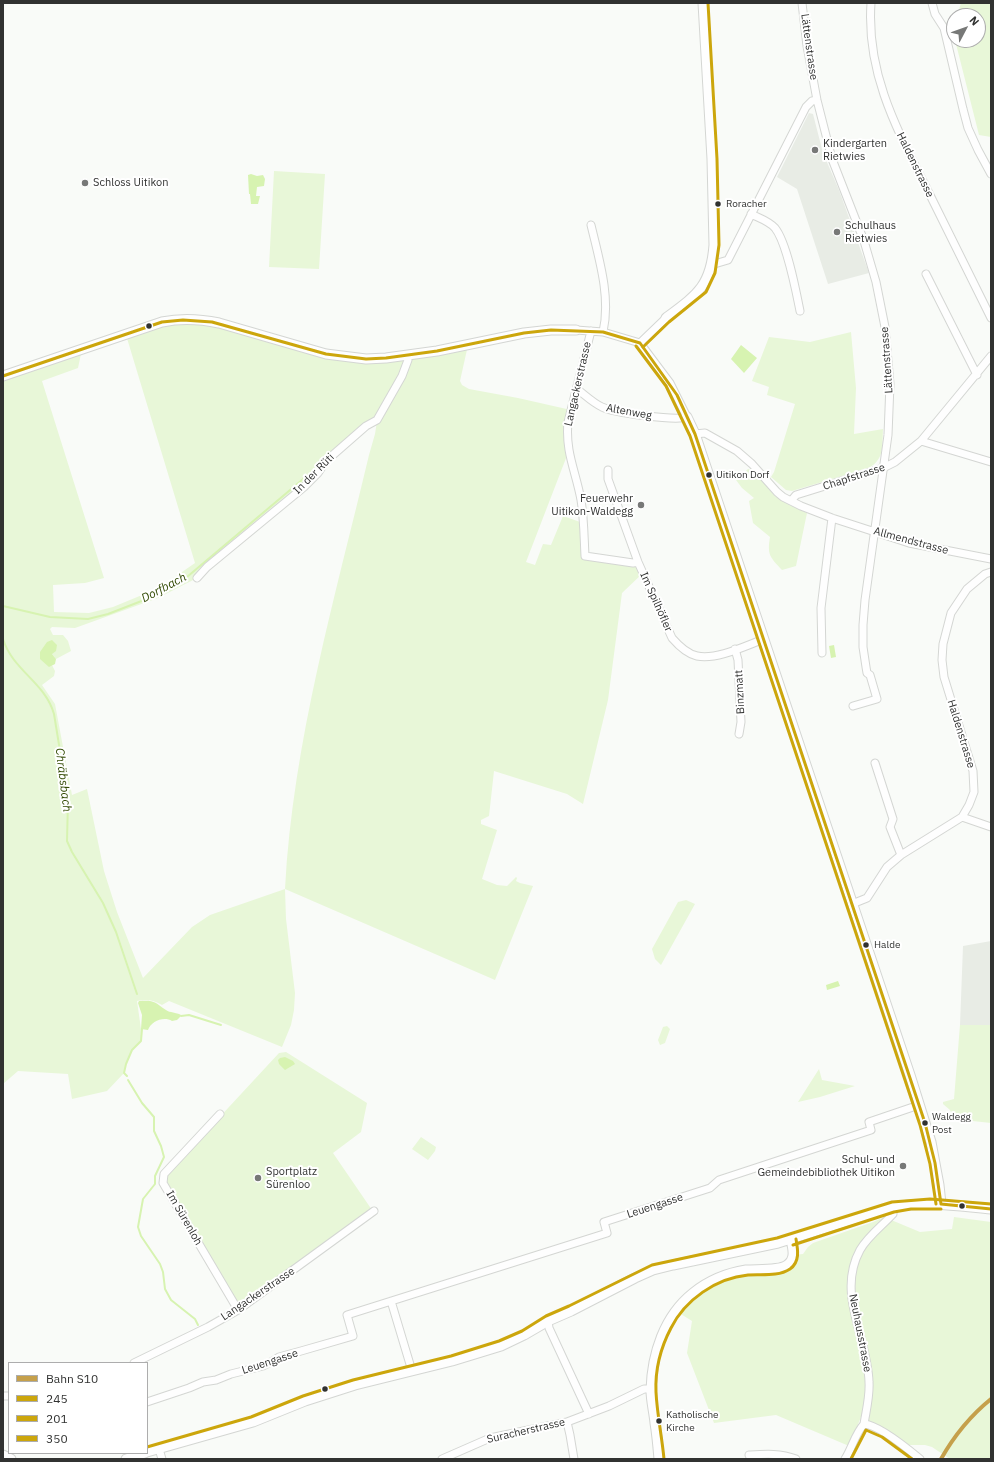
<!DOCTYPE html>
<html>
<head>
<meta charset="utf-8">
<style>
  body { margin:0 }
  #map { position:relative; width:994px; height:1462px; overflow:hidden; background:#f9fbf8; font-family:"IBM Plex Sans",sans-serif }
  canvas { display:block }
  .frame { position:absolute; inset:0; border:4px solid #313231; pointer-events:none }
  .legend { position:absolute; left:8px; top:1362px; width:140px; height:92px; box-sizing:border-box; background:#fff; border:1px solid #adadad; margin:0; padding:5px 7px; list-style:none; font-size:12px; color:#313231 }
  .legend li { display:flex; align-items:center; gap:8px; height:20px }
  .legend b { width:20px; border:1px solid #adadad }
  .north { position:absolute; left:946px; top:8px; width:40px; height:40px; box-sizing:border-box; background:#fff; border:1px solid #adadad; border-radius:50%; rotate:49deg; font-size:11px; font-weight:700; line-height:16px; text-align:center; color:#313231 }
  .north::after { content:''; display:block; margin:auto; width:14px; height:18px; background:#777877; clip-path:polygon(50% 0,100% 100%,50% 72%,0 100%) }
</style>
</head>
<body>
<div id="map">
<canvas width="994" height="1462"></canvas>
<div class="frame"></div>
<ul class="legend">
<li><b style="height:5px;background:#c5a04b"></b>Bahn S10</li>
<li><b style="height:5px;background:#cca60c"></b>245</li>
<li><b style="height:5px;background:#cca60c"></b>201</li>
<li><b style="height:5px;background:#cca60c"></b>350</li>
</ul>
<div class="north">N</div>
</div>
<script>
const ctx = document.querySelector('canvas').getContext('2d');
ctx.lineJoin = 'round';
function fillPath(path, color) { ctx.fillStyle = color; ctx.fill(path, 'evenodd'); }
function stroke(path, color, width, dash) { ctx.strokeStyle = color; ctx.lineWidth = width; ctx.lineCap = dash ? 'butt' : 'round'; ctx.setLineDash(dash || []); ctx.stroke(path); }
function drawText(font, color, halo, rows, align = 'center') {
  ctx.font = font + ' "IBM Plex Sans",sans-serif'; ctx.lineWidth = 4; ctx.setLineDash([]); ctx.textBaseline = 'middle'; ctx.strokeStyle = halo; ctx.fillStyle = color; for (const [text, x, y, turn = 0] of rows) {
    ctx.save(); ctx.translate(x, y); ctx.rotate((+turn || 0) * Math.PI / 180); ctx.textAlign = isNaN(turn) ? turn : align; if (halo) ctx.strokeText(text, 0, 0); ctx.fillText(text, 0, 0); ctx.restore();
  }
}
fillPath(new Path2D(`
  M809,113L813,114L823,153L839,190L869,273L828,284L797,189L777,177Z
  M991,941V1025H960L963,946Z`), '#e8ece5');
fillPath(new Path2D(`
  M961,3H991V137L979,135L955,40H978V16H957Z
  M274,171L325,174L319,269L269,267Z
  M186,319L326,354L366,359L468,345L460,381L462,385L469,389L518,398L571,410L568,453L526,562L535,565L543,544L551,545L563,516L583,523L585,556L633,563L643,573L622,593L608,700L583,804L567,794L494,771L489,816L481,820V824L497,830L482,879L497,885L507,886L516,877L517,878L516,881L520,883L533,886L495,980L285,889L286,919L295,993L294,1010L291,1025L282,1047L169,1001L162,1005C153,1000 148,999 137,1001L141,1029H142L141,1041L132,1050L126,1064L124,1073L107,1091L72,1099L68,1074L18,1071L3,1084V376L82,349L78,368L42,381L104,578L85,583L53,585L54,612L89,613L113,607L159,588L195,563L126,335ZM377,421L375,434L369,455C335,598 293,741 285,889L210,915L192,927L143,978L117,912L104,871L87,789L72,795L55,704L42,685L54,676L55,671L52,665V640V654L56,659L71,651L68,641L63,635H53L50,629L52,627L75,628L158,598L197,578L318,473L366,426Z
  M851,332L856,388L854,434L883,429C882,446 885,458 869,468L792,491L786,490L771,477L774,472L795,404L767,395L769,387L752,381L769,337L810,342Z
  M748,469L753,470L775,496L790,505L807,513L796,566L782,570C770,557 767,555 770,537L753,523L749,501L754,498L742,488L736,480Z
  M686,900L695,904L661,965L655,959L652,949L678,902Z
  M960,1025H991V1123L954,1119L950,1110L943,1104V1102L954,1099Z
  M667,1026L670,1029L665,1043L660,1045L658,1040L663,1027Z
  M286,1052L367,1103L361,1132L333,1153L372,1210L243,1302L240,1303L237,1301L165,1181L166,1175L279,1053Z
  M819,1069L822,1080L855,1086L820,1097L798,1102Z
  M421,1137L436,1147L435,1151L428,1160L412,1149Z
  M884,1217L920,1232L952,1229L954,1217L991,1222V1459H950L932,1447L925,1445H908L861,1417L849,1446L776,1415L714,1423L687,1353L692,1321L676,1311L718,1278L780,1268L793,1255L803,1254L808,1247L813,1243L873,1222Z`), '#e8f7d8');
fillPath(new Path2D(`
  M251,174L257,176L263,175L265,179L264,186L257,187L256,196H260L258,204H251L250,194H249L248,175Z
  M741,345L757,358L744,373L731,359Z
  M52,640L57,645L56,651L52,654L56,659L55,664L49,667L40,659V652L47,642Z
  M834,645L836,657L831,658L829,646Z
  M838,981L840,986L827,990L826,985Z
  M139,1001C155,1000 154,1002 166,1010C170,1013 176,1012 181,1015L180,1017L177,1020L172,1021C164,1016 151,1021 148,1030L141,1029L142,1015L138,1003Z
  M285,1057L293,1061L295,1064L285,1070L279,1064L278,1060L280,1058Z`), '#d7f3b1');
stroke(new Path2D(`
  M3,606L50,617L88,619L108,614L157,595L181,582L315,469
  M3,639C13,671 45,682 54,714L68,800L67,841L72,852L103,903L116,932L137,994
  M181,1016L189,1015L221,1025
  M127,1076L124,1073L126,1064L132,1050L141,1041L142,1029
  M128,1080L142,1103L154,1117V1131L161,1146L164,1157L155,1176V1184L143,1199L138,1227L141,1236L160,1264L163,1272L165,1289L171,1300L195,1319L198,1325`), '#d7f3b1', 2);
const street = new Path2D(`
  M802,3L807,46L817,100L832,159L864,241L876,282L885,327L890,384L888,435L865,600L863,625V647L866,667L867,673L870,675L877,699L853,706
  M871,3C866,76 899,133 930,195C950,236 971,277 991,318
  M932,3L935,14L944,28L963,109L968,128L978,150L991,174
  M751,214C759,218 769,221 775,228C787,243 796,291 800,311
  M591,225C599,259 611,297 603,332
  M711,265L728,260L806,107L812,101L817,100
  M926,274L977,375
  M576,330L603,332L640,343L670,383L687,417C676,421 614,413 602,407C593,403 585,395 577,389
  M591,331L568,422C565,452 576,472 581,500C584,518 584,537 585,556L633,563L638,562
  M640,343L666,318
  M695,434L705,433L737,451L752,464L777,492L783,497L801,506L832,518L909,543L991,559
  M921,441L991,462
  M608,470V479L638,562L672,638C678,645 688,654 697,656C717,660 745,646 764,639
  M791,501L796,495L883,468L895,462L921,441L991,356
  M197,578L207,567L304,487L318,473L326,461L366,426L377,420L402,376L408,360L406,355
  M735,649L738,660L741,722L739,734
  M822,653L821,608L832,518
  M875,763L893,819L890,827L901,855
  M962,817L991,827
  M852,904L867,898L887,867L901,855L962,817L969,805L974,792L973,771L944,677L942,660L943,644L951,613L967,589L985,574L991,572
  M220,1114L164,1174L163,1183L238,1310
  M391,1301L412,1371
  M548,1321L549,1328L589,1414
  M134,1363L208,1327L238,1310L374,1211
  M3,1396H9
  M147,1402L189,1388L203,1382L216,1380L231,1374L263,1366L273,1361L279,1357L301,1351L353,1336L347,1315L607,1233L604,1222L710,1188L719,1180L871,1130L869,1122L919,1105
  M567,1422L570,1435L574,1459
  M864,1424C866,1411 870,1396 869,1382C868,1338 836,1294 860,1250C868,1236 882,1226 893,1214V1207
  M159,1449L162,1459
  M749,1455C766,1454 780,1453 796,1459
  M442,1459L490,1438L567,1422L609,1406L644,1389H651
  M845,1459C852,1448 855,1434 864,1424C878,1425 908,1449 920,1459`);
const secondary = new Path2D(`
  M666,318C697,295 711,286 714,245L712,159L703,3
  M3,376L162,322C181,318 200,319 219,323L326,354L366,359L386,358L437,351L524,333L551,330H576
  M687,417L695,434L910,1075L931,1142L939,1185L941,1204
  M147,1452L253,1422L305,1401L355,1385L452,1361L501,1346L524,1335L548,1321L571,1311L635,1278L653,1270L673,1265L778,1243L893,1207C927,1201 957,1206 991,1209
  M3,1455L11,1459
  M126,1459L145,1453
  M659,1459C658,1447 657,1435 655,1423C654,1412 651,1401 651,1390C652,1354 664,1316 693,1293C708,1281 727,1273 746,1270C756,1269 780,1271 787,1265C796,1259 793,1249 791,1240`);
stroke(street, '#d4d6d3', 9);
stroke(secondary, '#d4d6d3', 11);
stroke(street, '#fefefe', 7);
stroke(secondary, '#fefefe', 9);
stroke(new Path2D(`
  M3,376L162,322L183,320L212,322L326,354L366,359L386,358L437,351L524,333L551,330L603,332L640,343L677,395L695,434L925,1123L935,1163L941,1204
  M941,1204L991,1209`), '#cca60c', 3);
stroke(new Path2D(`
  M636,346L666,386L690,436L920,1125L930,1164L936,1204
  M643,347L669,322L706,292L715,273L719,245L717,159L708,3
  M793,1245L894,1212L911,1209H941
  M664,1459C662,1437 657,1414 656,1392C655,1370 661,1347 671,1328C685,1300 716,1278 748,1275C761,1274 778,1277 790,1269C800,1262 798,1250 796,1239
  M851,1459L866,1430L882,1437L912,1459`), '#cca60c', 3);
stroke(new Path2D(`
  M147,1447L251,1417L303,1396L353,1380L451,1356L499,1341L522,1331L546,1316L569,1306L652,1265L777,1238L892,1202L930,1199L991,1204`), '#cca60c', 3);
stroke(new Path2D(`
  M941,1459C954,1436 970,1416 991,1399`), '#c5a04b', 4);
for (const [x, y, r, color] of [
  [815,150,4,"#777877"],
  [85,183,4,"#777877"],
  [718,204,3.5,"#313231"],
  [837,232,4,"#777877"],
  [149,326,3.5,"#313231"],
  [709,475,3.5,"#313231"],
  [641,505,4,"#777877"],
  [866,945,3.5,"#313231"],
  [925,1123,3.5,"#313231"],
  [903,1166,4,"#777877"],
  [258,1178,4,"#777877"],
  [962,1206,3.5,"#313231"],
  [325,1389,3.5,"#313231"],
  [659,1421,3.5,"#313231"]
]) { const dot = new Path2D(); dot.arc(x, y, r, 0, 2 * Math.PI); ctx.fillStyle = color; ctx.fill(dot); stroke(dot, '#fff', 1.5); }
drawText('10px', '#313231', '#fff', [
  ["Roracher",726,204],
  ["Uitikon Dorf",716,475],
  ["Halde",874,945],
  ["Waldegg",932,1117],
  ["Post",932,1130],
  ["Katholische",666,1415],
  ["Kirche",666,1428]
], 'left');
drawText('11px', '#313231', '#fff', [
  ["Lättenstrasse",809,47,82],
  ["Haldenstrasse",915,165,64],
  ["Lättenstrasse",887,360,-94],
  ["Langackerstrasse",578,384,-77],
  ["Altenweg",629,412,10],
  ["In der Rüti",314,474,-45],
  ["Chapfstrasse",854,477,-18],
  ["Allmendstrasse",911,541,15],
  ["Im Spilhöfler",656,602,66],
  ["Binzmatt",740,692,-93],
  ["Haldenstrasse",961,734,73],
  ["Leuengasse",655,1206,-18],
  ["Im Sürenloh",184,1218,60],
  ["Langackerstrasse",258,1294,-34],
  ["Neuhausstrasse",860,1333,79],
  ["Leuengasse",270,1362,-18],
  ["Suracherstrasse",526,1431,-13]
]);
drawText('11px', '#313231', '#fff', [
  ["Kindergarten",823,144],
  ["Rietwies",823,157],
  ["Schloss Uitikon",93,183],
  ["Schulhaus",845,226],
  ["Rietwies",845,239],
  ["Feuerwehr",633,499,"right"],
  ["Uitikon-Waldegg",633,512,"right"],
  ["Schul- und",895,1160,"right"],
  ["Gemeindebibliothek Uitikon",895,1173,"right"],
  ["Sportplatz",266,1172],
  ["Sürenloo",266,1185]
], 'left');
drawText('italic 12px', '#344c06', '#fff', [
  ["Dorfbach",164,588,-28],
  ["Chräbsbach",63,780,83]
]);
</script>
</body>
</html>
